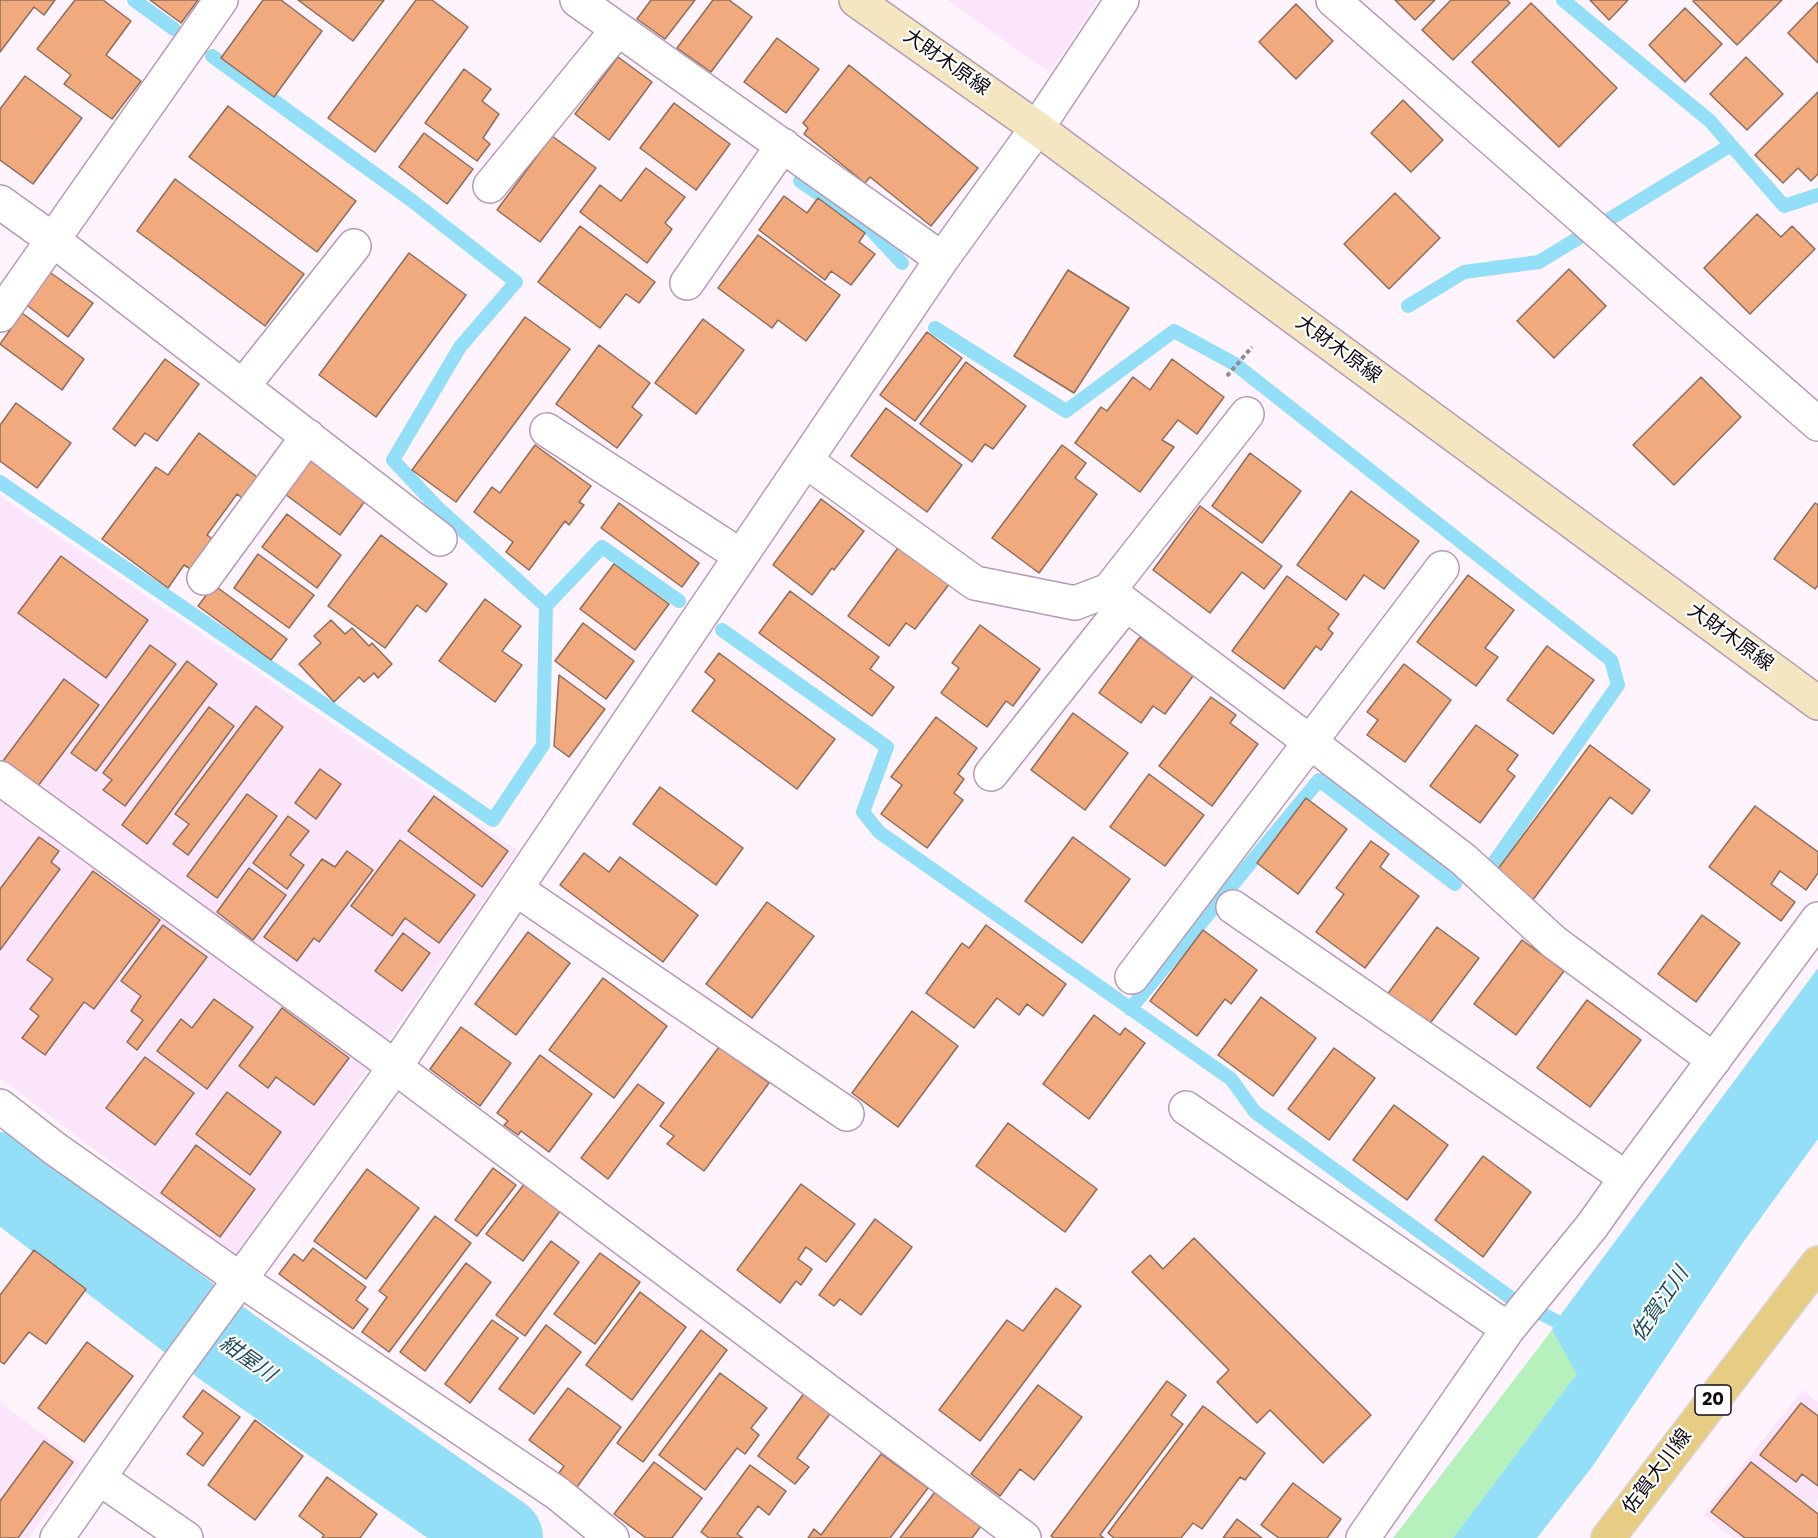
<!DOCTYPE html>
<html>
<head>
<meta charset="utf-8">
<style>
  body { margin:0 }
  canvas { display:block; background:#fff3fe }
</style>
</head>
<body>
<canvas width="1818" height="1538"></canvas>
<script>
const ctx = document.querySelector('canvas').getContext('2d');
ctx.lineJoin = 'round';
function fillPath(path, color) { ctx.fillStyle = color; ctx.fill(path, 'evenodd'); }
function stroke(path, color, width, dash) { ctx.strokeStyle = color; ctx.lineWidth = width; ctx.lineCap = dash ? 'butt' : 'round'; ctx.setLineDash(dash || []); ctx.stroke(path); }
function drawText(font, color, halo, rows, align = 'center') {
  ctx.font = font + ' Poppins,"Noto Sans JP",sans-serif'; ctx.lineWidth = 4.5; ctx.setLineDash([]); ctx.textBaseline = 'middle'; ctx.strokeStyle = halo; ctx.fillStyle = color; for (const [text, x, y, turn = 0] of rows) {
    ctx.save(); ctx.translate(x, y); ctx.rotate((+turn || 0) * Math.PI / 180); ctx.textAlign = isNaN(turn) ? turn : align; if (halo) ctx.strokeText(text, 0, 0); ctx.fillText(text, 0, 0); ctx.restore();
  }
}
fillPath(new Path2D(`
  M947,0H1097L1050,73Z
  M0,496L518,851L238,1258L0,1078Z
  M1803,1390L1818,1402V1500L1815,1504L1818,1506V1538H1733L1703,1515Z
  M0,1402L81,1463L29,1538H0Z`), '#fbe5fa');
fillPath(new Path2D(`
  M1552,1330L1578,1373L1453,1538H1393Z`), '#b6f0bd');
fillPath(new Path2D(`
  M1818,968V1139L1744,1241L1592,1467L1537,1538H1453L1577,1374L1552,1330L1556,1321Z`), '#94dff8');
stroke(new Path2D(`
  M134,0L174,29
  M1563,0L1710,121L1784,206L1818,195
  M212,56L411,200L516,282L460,347L393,460L438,508L546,606
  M800,181L871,230L902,263
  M1408,306L1464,272L1539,262L1731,145
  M935,328L1066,411L1174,331L1235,364L1611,660L1618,685L1493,864
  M0,482L493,820L543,745L546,606L602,547L679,601
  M722,630L887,747L863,812L879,832L1231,1079L1255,1112L1511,1298L1556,1321
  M1130,1009L1319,780L1455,884`), '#94dff8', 14);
stroke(new Path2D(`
  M0,1174L227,1347L501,1538`), '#94dff8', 84);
const building = new Path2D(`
  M0,0H55L44,15L34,7L0,52Z
  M75,0H103L131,21L106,55L141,81L112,119L64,84L71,75L37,49Z
  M150,0H198L181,23Z
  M263,0H281L322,31L274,97L221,58Z
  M298,0H384L353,41Z
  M416,0H432L468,27L375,152L328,118Z
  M651,0H695L665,39L637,19Z
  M713,0H729L752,17L711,72L677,48Z
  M1395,0H1435L1415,20Z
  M1451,0H1507L1510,3L1453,60L1422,30Z
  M1590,0H1628L1609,20Z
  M1694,0H1782L1737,45L1693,1Z
  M1818,2V63L1788,33Z
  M1531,3L1617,88L1559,147L1472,62Z
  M1296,4L1333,41L1296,79L1259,42Z
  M1685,8L1722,44L1685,82L1649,45Z
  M777,38L819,69L786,113L744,82Z
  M618,57L652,82L609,140L575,114Z
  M1746,57L1783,94L1747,130L1710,94Z
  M849,65L978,168L931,226L870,177L865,183L804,134L808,128L803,123Z
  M464,69L491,89L482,101L499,114L483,138L490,144L477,161L425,123Z
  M25,76L82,118L33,184L0,160V109Z
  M1818,92V174L1811,181L1798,168L1783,183L1755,155Z
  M1403,100L1443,140L1411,172L1371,133Z
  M674,103L730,144L696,190L640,148Z
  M228,106L356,201L317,252L189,157Z
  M424,133L473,169L447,204L399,167Z
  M552,136L596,168L540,242L497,210Z
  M646,168L685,197L665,223L672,229L647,263L580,212L600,185L621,201Z
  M175,179L304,274L265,326L137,231Z
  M1395,193L1440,238L1389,289L1344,244Z
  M784,196L807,213L818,198L865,233L859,242L875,254L851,285L831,271L825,280L759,230Z
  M1757,214L1781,237L1792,226L1815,249L1750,314L1704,268Z
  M580,226L655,282L639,303L626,294L600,328L538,282Z
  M758,235L840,295L806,341L778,320L772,328L718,288Z
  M409,253L466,295L376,417L319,375Z
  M1569,269L1606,306L1554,358L1517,321Z
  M1068,270L1129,308L1074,393L1014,356Z
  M48,271L93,303L68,337L24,303Z
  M22,313L84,359L62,390L0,344Z
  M525,317L570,349L456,502L412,470Z
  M703,319L744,350L696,414L655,383Z
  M927,332L962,358L915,421L880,395Z
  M599,345L650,383L632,407L642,415L617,448L556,404Z
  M165,359L199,384L157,441L145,433L135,446L113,429Z
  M1172,359L1224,397L1197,434L1178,420L1162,440L1174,447L1140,492L1075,443L1101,407L1107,411L1133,377L1150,390Z
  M966,362L1026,406L993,449L985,444L972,462L920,424Z
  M1701,377L1741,417L1674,485L1633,445Z
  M16,403L71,443L37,488L0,461V425Z
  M886,408L962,465L927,512L851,456Z
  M199,433L261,480L245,500L237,494L207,535L214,540L192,570L184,565L168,588L102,539L156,467L168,475Z
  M535,445L591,486L579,502L584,505L569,525L565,521L529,570L506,552L513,542L474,512L492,487L500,493Z
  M1062,445L1086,463L1075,478L1097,494L1039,573L992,538Z
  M1250,453L1301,491L1262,543L1212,506Z
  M310,460L365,501L340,535L285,494Z
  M1351,491L1419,541L1384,589L1364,575L1346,600L1297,565Z
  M821,499L864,531L834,570L832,568L812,595L773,565Z
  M619,503L699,563L682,587L601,528Z
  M1815,503L1818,505V585L1815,589L1774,559Z
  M1200,506L1282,566L1264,589L1242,572L1210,613L1153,570Z
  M287,514L341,555L317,588L262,547Z
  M381,535L447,584L426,612L417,605L385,648L328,606Z
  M900,545L950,583L915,629L906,623L889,646L848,616Z
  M258,554L314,595L289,628L234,588Z
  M61,556L148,620L106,678L18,613Z
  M614,564L669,604L635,650L580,609Z
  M1468,575L1514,610L1485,648L1498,657L1476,686L1417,642Z
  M1287,576L1339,614L1328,629L1333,633L1321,650L1316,646L1284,689L1232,651Z
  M214,585L287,639L271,660L198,606Z
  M790,591L879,657L870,669L894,687L872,716L759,633Z
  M485,599L521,626L502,651L522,665L495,702L439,661Z
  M331,620L345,634L352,628L369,646L372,643L392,664L378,678L374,673L364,682L359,677L334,702L299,664L321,643L314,636Z
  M583,623L634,661L606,699L555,661Z
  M980,625L1040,669L1013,706L1006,701L987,727L941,693L959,668L952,663Z
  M1140,637L1193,676L1165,714L1153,706L1141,723L1099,693Z
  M150,645L176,664L96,771L71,753Z
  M1547,646L1594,680L1553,734L1507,700Z
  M719,653L835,739L797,789L692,711L715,680L705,672Z
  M187,661L217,684L125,806L103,790L112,780L103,773Z
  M1404,664L1451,700L1405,762L1367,735L1378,720L1367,712Z
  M559,675L605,709L569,757L554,746Z
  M64,679L99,705L38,786L3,761Z
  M1211,697L1236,715L1230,723L1258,744L1212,806L1159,766Z
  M256,706L283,727L188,855L173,844L189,824L175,814Z
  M209,707L234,726L147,844L122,825Z
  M1073,713L1128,753L1085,810L1031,770Z
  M936,717L977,748L958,774L964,779L954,793L963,800L927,848L881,814L902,785L891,777Z
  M1476,725L1518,755L1507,770L1515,776L1480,823L1430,786Z
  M1590,745L1650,790L1632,814L1610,797L1532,901L1495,873Z
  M320,769L341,784L316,819L295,803Z
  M1149,774L1204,815L1165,866L1110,827Z
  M660,787L743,848L716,885L633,824Z
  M247,794L277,816L217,898L187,876Z
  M434,796L508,851L482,887L408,831Z
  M1306,798L1347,829L1298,894L1257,863Z
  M1755,806L1818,852V873L1806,890L1780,871L1771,884L1795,902L1781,921L1709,867Z
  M288,816L309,831L290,855L304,865L287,889L253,863Z
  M39,837L59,851L51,862L60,869L0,950V889Z
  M1073,837L1130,879L1082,943L1025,901Z
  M400,840L475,895L439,943L405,918L392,936L351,906Z
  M1371,841L1389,854L1380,867L1419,896L1365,968L1316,932L1344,894L1336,888Z
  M347,851L373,870L319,942L314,938L297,961L264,937L322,859L335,867Z
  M584,853L609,872L620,857L698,915L663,962L560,885Z
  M249,868L286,895L253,940L217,912Z
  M93,871L160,920L94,1009L84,1002L45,1055L22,1038L39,1016L30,1009L53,979L27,960Z
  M767,902L814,936L752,1018L706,984Z
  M1702,915L1740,943L1696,1002L1658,974Z
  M163,925L207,957L137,1050L127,1042L143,1020L131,1011L141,996L121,981Z
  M986,925L1066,984L1043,1016L1027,1004L1019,1015L997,998L974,1028L926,993L962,943L969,948Z
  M1437,927L1479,958L1425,1030L1384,999Z
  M1203,930L1257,970L1231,1004L1225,999L1197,1036L1150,1001Z
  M528,932L570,963L516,1035L475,1004Z
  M403,933L430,953L402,991L375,971Z
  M1522,940L1564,971L1516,1035L1474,1004Z
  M603,978L667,1026L614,1098L549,1050Z
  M1261,997L1316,1038L1273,1096L1218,1055Z
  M214,999L253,1027L207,1089L157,1051L181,1019L192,1028Z
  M1587,1000L1641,1040L1590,1107L1537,1068Z
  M282,1008L349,1058L314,1105L276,1077L268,1088L239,1066Z
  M912,1011L958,1046L898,1127L852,1093Z
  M1094,1015L1120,1035L1125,1028L1145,1043L1089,1119L1043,1084Z
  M461,1027L511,1063L480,1106L430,1069Z
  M719,1047L769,1083L704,1171L667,1144L674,1136L660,1126Z
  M1334,1048L1375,1078L1329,1140L1288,1109Z
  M540,1055L592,1094L549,1152L521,1131L518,1135L504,1125L508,1121L497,1113Z
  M145,1057L194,1093L155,1145L106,1108Z
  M638,1084L664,1103L608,1179L581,1158Z
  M227,1092L281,1132L250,1175L196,1134Z
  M1394,1105L1448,1145L1407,1200L1353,1160Z
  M1008,1123L1097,1189L1065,1232L976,1166Z
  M196,1145L255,1189L220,1237L161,1193Z
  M1483,1156L1531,1192L1483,1257L1435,1220Z
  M493,1168L516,1185L477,1236L455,1220Z
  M367,1169L419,1208L366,1279L314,1241Z
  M525,1183L561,1210L523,1261L486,1234Z
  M801,1184L855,1224L826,1262L806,1247L798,1259L812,1269L801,1285L796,1281L780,1303L737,1270Z
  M435,1216L471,1243L389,1352L362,1332L387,1297L379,1291Z
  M875,1219L912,1247L861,1315L840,1299L834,1306L819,1295Z
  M1194,1238L1371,1415L1323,1463L1270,1410L1257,1423L1217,1382L1229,1370L1132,1272L1150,1255L1163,1269Z
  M551,1241L579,1262L525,1336L496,1315Z
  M313,1248L366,1287L356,1300L368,1309L353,1329L279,1274L294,1254L303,1261Z
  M34,1250L86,1289L46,1344L29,1332L4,1364L0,1361V1295Z
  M600,1253L640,1282L595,1344L554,1314Z
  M466,1263L491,1282L425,1371L400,1352Z
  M1056,1288L1081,1306L980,1441L939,1410L1007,1320L1023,1331Z
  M640,1292L686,1327L632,1400L586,1365Z
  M492,1320L518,1338L470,1403L445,1384Z
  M546,1325L581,1352L534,1414L499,1389Z
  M701,1330L727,1350L643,1462L617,1443Z
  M87,1342L133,1376L84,1442L38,1408Z
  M720,1373L767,1408L751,1428L759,1435L745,1454L737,1448L705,1490L659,1455Z
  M1167,1381L1186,1395L1171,1415L1183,1424L1100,1535L1104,1538H1054L1051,1536Z
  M1038,1385L1082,1417L1034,1480L1020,1469L1000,1496L971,1474Z
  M568,1388L621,1427L577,1487L559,1473L564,1466L529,1440Z
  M203,1390L240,1417L203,1466L187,1454L203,1433L183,1417Z
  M805,1392L832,1411L797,1458L809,1467L795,1484L758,1456Z
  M1801,1403L1818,1416V1486L1802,1474L1796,1482L1760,1455Z
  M1203,1406L1265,1453L1245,1480L1240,1477L1202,1529L1193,1523L1181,1538H1114L1108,1533Z
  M255,1420L303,1456L255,1520L208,1485Z
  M44,1441L73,1462L18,1538H0V1501Z
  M881,1454L928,1488L890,1538H808L814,1529L821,1535Z
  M654,1462L702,1498L672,1538H646L614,1514Z
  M1751,1462L1818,1514V1538H1745L1711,1512Z
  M750,1465L786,1491L769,1515L758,1506L737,1534L743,1538H709L701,1532Z
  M327,1477L377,1514L360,1538H322L324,1535L299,1516Z
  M1293,1483L1341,1519L1327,1538H1279L1261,1525Z
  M935,1492L981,1526L972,1538H900Z
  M1237,1519L1262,1538H1223Z`);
fillPath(building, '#f1a97e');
stroke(building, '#8e6e5b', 1.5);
const street = new Path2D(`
  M577,0L942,259
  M1333,0L1818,424
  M490,186L618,29
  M0,202L53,240L440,539
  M687,283L783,145
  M0,315L221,0
  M243,386L354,246
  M547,430L741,556
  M806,461L975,583L1075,603L1109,590L1126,604L1310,742L1463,859L1554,942L1714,1060
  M204,578L308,436
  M1109,590L1247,414
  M991,774L1126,604
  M0,778L395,1067L1024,1538
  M516,889L847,1114
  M1233,907L1626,1178
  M1132,977L1442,568
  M0,1106L54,1148L241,1280L557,1493L612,1538
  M1186,1108L1508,1329
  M99,1478L186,1538
  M57,1538L174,1370L395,1067L942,259L1037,128L1122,0
  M1363,1538L1508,1329L1592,1226L1626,1178L1818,919`);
const secondary = new Path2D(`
  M856,0L1037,128L1818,703`);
const primary = new Path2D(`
  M1608,1538L1818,1263`);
stroke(street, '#b69ab5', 36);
stroke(secondary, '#b69ab5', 36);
stroke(primary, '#d9d8d9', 36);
stroke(new Path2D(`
  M1227,376L1252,347`), '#938993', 4, [4.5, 3]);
stroke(street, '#fff', 33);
stroke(secondary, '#f3e6c1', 33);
stroke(primary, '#e7cd83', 33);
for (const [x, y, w] of [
  [1713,1400,36]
]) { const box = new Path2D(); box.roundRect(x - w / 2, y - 15, w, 30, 4.5); ctx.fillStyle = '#fff'; ctx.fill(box); stroke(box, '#130a13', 1.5); }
drawText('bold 18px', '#130a13', null, [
  ["20",1713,1400]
]);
drawText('20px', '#130a13', '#fff', [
  ["大財木原線",946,63,35],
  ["大財木原線",1338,350,36],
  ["大財木原線",1730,638,36],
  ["佐賀大川線",1658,1472,-53]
]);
drawText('italic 21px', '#204c59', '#fff', [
  ["佐賀江川",1661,1305,-56],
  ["紺屋川",247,1360,35]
]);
</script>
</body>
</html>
